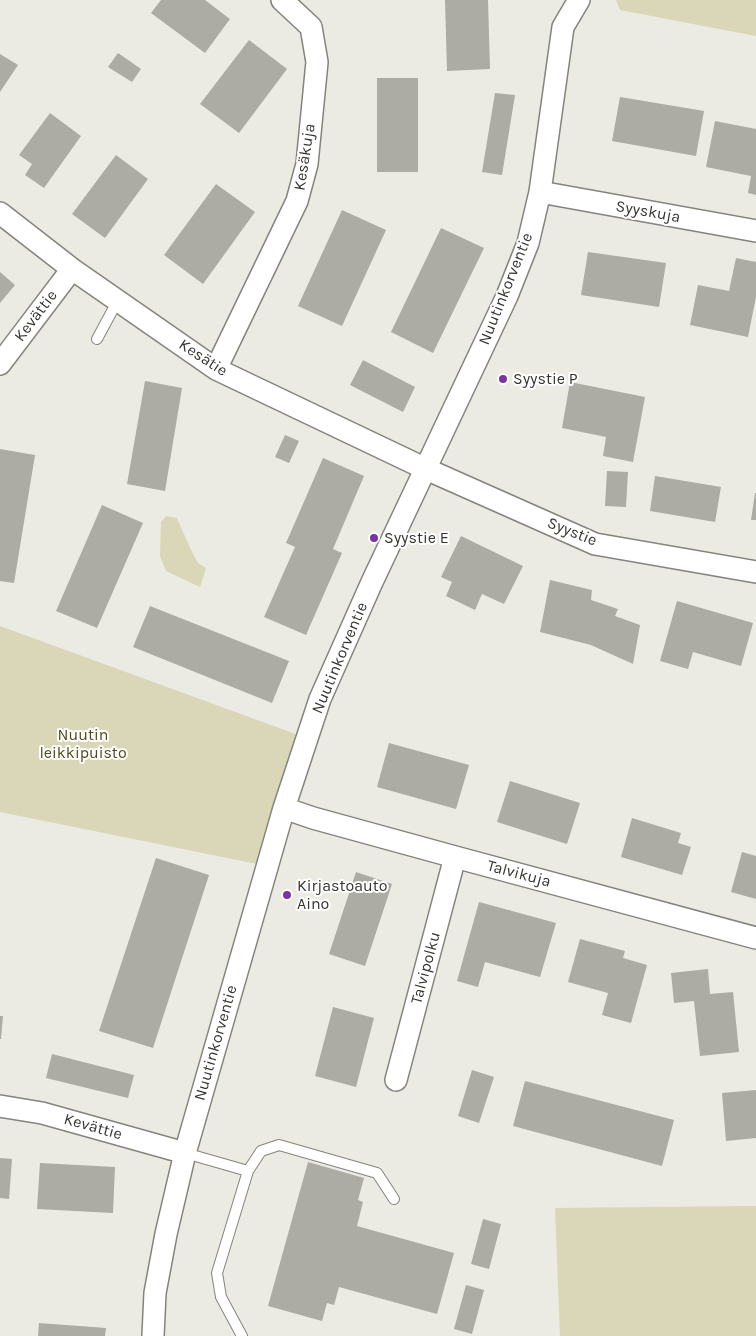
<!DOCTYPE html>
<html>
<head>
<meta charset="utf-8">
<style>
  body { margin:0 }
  canvas { display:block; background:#ebeae3 }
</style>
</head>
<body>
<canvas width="756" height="1336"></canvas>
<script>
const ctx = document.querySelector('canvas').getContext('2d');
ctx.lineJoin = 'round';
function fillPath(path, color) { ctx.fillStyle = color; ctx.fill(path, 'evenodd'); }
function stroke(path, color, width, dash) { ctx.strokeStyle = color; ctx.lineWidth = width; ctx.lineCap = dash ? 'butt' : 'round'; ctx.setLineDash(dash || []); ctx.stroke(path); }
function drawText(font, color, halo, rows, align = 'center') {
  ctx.font = font + ' Karla,sans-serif'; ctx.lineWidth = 4; ctx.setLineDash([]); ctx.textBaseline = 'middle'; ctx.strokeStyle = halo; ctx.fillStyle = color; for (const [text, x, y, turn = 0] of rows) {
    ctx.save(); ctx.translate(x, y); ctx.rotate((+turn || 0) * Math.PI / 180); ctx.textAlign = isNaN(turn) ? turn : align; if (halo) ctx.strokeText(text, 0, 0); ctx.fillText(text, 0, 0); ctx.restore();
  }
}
fillPath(new Path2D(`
  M616,0H756V36L620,10Z
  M166,516L177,518L190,548L198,563L206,568L200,587L166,571L160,556L161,522Z
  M0,626L301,736L262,865L0,812Z
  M756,1206V1336H560L555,1208Z`), '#dad6b8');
fillPath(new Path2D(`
  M161,0H205L230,19L205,53L151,13Z
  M445,0H488L490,69L447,71Z
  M249,40L287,69L239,133L200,104Z
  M118,53L141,69L132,82L108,67Z
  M0,54L18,65L0,92Z
  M377,78H418V172H377Z
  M495,93L515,95L502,175L482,172Z
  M620,97L704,111L696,156L612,141Z
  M50,113L81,136L44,188L25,175L32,164L19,155Z
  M715,121L756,129V195L748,193L751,176L706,167Z
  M116,155L148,179L105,238L72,214Z
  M216,184L255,212L203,284L164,255Z
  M342,210L386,230L342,326L298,306Z
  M441,228L484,248L433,353L391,332Z
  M588,252L666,263L659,307L581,295Z
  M736,258L756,262V297L748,337L690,325L698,285L729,291Z
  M0,272L15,285L0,303Z
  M363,360L415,387L403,412L350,385Z
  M145,381L182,388L165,491L127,484Z
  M570,382L645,397L633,462L603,456L606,437L562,428Z
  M285,435L299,441L289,463L275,457Z
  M0,449L35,455L14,583L0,581Z
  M323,458L364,476L333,549L342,553L306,635L264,617L295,547L286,543Z
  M607,471L628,472L626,507L605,506Z
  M655,476L721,487L715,522L650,511Z
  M755,493H756V520H751Z
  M102,505L143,523L97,628L56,611Z
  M461,536L523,566L504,604L482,594L475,610L446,596L452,582L441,577Z
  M550,580L592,590L591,600L618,609L615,616L640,625L633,664L591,645L540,632Z
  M677,601L753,623L741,666L693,652L688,669L660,661Z
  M150,606L289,661L272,703L133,647Z
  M389,743L469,765L456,809L377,787Z
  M510,781L580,803L567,844L497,822Z
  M632,818L681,833L678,843L691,847L682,875L621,857Z
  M742,852L756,856V899L731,892Z
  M156,858L209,875L153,1048L99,1031Z
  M356,872L392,884L365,966L329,954Z
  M479,902L556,923L540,977L485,962L478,987L457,981Z
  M580,939L625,951L623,958L647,965L631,1023L602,1015L608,993L568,982Z
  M708,969L710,994L733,992L739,1052L700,1056L694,1001L674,1003L671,973Z
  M333,1007L374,1018L356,1087L315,1076Z
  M0,1016H3L1,1039H0Z
  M52,1054L134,1075L128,1098L46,1078Z
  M472,1070L494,1077L479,1123L458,1116Z
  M525,1081L674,1120L662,1166L513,1126Z
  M756,1090V1138L726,1141L722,1093Z
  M0,1158L12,1159L9,1199L0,1198Z
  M308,1162L364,1178L358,1200L363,1202L357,1226L454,1253L437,1314L339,1287L334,1305L327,1303L322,1321L268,1306Z
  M40,1163L115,1167L113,1213L37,1209Z
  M483,1219L501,1224L489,1269L471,1264Z
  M466,1285L484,1290L472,1334L454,1329Z
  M39,1323L106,1328L105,1336H38Z`), '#acaba4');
const lane = new Path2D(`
  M97,339L118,300
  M185,1153L248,1171
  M242,1336L221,1297L217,1273L248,1171L261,1151L279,1145L377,1173L394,1199`);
const street = new Path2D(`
  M540,192L756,231
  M0,213L72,269L216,369L426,469L595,544L756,572
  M0,364L72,269
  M216,369L297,201L307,164L317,62L311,27L282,0
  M284,808L313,818L455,857L756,938
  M396,1080L455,857
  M0,1106L42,1113L185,1153
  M153,1336L155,1293L166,1234L185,1153L284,808L320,699L372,582L507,296L528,243L540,192L563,27L579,0`);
stroke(lane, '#84847d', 12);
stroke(street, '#84847d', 24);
stroke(lane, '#fff', 10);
stroke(street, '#fff', 21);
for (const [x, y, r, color] of [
  [503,379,5,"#7c32a4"],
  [374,538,5,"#7c32a4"],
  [287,895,5,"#7c32a4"]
]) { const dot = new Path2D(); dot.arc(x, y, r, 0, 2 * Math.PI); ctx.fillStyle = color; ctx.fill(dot); stroke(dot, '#fff', 2); }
drawText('16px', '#343431', '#fff', [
  ["Kesäkuja",305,157,-81],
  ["Syyskuja",648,212,10],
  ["Nuutinkorventie",506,289,-68],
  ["Kevättie",36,316,-53],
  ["Kesätie",203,358,33],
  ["Syystie",572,532,22],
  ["Nuutinkorventie",340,658,-67],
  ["Talvikuja",519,874,15],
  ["Talvipolku",426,968,-75],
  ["Nuutinkorventie",216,1043,-74],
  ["Kevättie",93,1127,16]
]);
drawText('16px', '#343431', '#fff', [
  ["Syystie P",513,379],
  ["Syystie E",384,538],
  ["Kirjastoauto",297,886],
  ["Aino",297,904]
], 'left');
drawText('16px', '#514916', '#fff', [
  ["Nuutin",83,735],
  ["leikkipuisto",83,753]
]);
</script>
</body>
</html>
